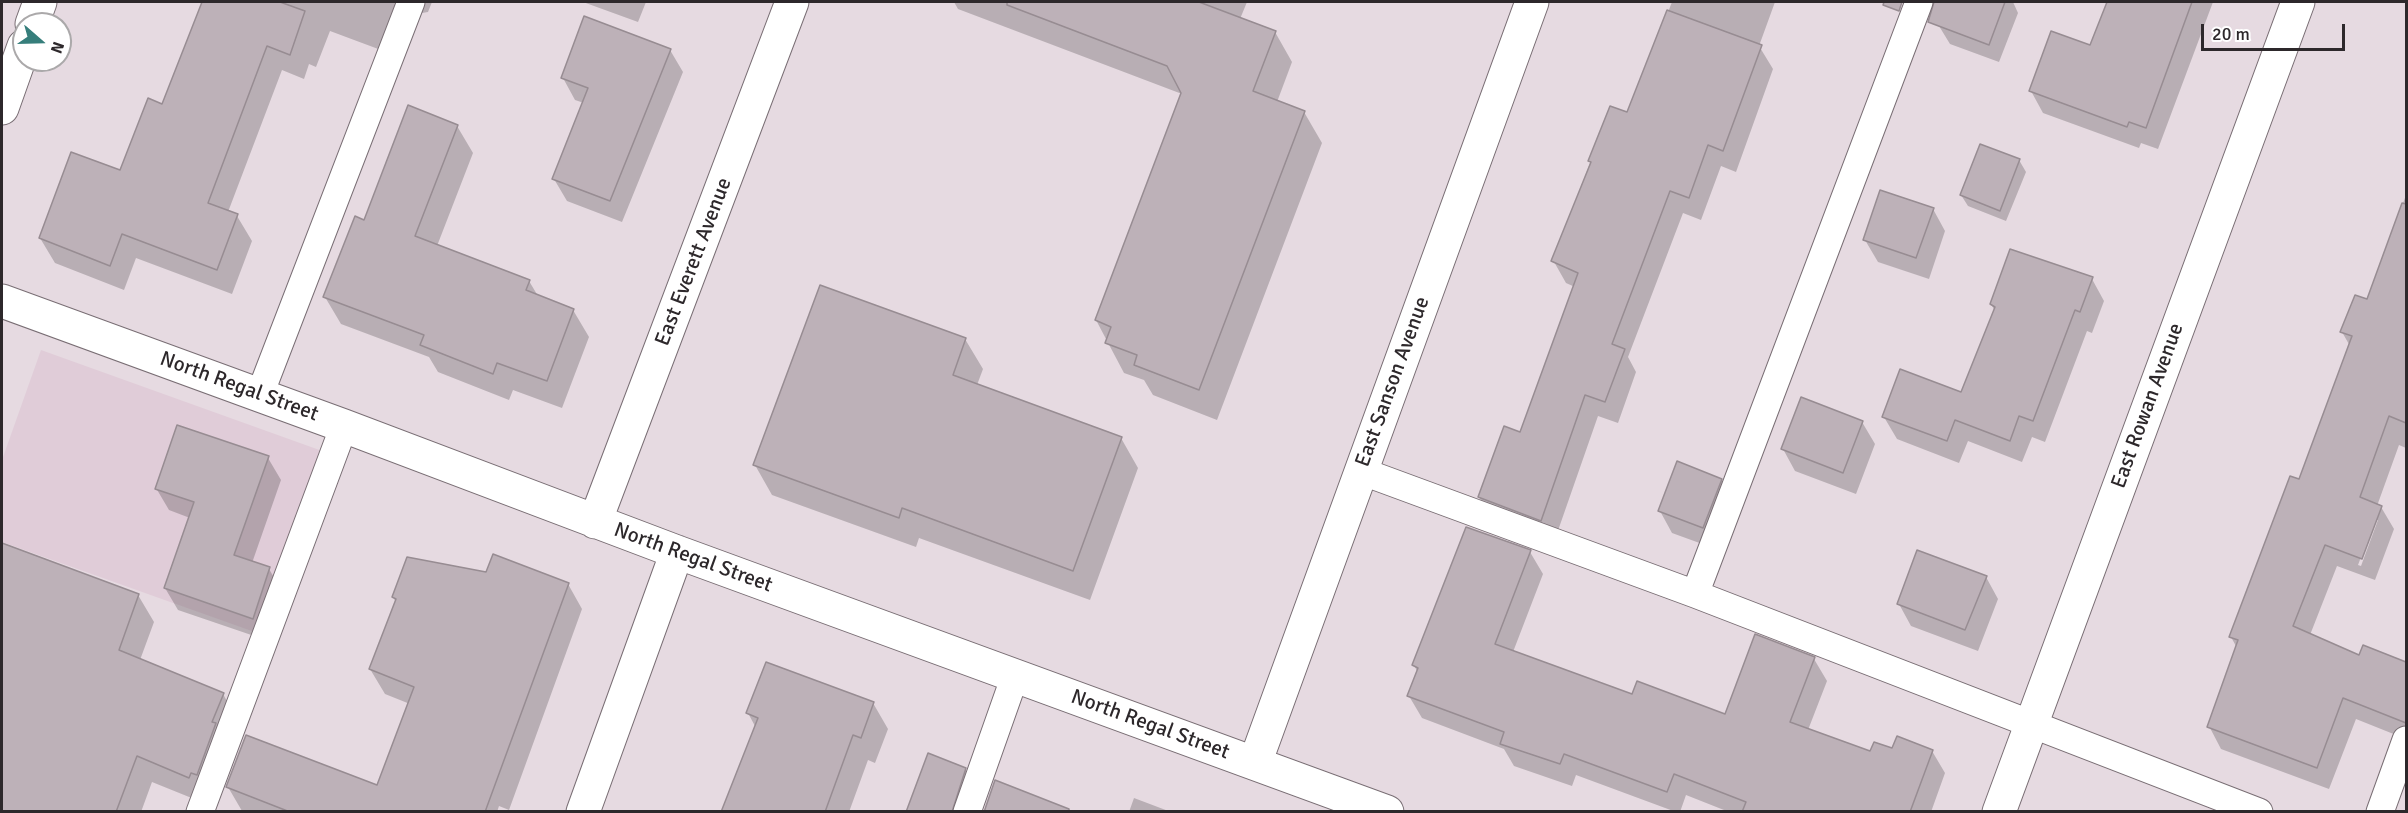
<!DOCTYPE html>
<html>
<head>
<meta charset="utf-8">
<style>
  body { margin:0 }
  #map { position:relative; width:2408px; height:813px; overflow:hidden; background:#e6dae1; font-family:Signika,sans-serif }
  canvas { display:block }
  .frame { position:absolute; inset:0; border:3px solid #2d282b; pointer-events:none }
  .north { position:absolute; left:12px; top:12px; width:60px; height:60px; box-sizing:border-box; background:#fff; border:2px solid #aba9aa; border-radius:50%; rotate:110deg; font-size:16px; font-weight:700; line-height:24px; text-align:center; color:#2d282b }
  .north::after { content:''; display:block; margin:auto; width:21px; height:27px; background:#367e7b; clip-path:polygon(50% 0,100% 100%,50% 72%,0 100%) }
  .scale { position:absolute; left:2201px; top:24px; width:144px; height:27px; box-sizing:border-box; border:3px solid #2d282b; border-top:0; padding-left:8px; font-size:18px; line-height:21px; white-space:nowrap; color:#2d282b; -webkit-text-stroke:4px #fff; paint-order:stroke }
</style>
</head>
<body>
<div id="map">
<canvas width="2408" height="813"></canvas>
<div class="frame"></div>
<div class="north">N</div>
<div class="scale">20 m</div>
</div>
<script>
const ctx = document.querySelector('canvas').getContext('2d');
ctx.lineJoin = 'round';
function fillPath(path, color) { ctx.fillStyle = color; ctx.fill(path, 'evenodd'); }
function stroke(path, color, width, dash) { ctx.strokeStyle = color; ctx.lineWidth = width; ctx.lineCap = dash ? 'butt' : 'round'; ctx.setLineDash(dash || []); ctx.stroke(path); }
function drawText(font, color, halo, rows, align = 'center') {
  ctx.font = font + ' Signika,sans-serif'; ctx.lineWidth = 4.5; ctx.setLineDash([]); ctx.textBaseline = 'middle'; ctx.strokeStyle = halo; ctx.fillStyle = color; for (const [text, x, y, turn = 0] of rows) {
    ctx.save(); ctx.translate(x, y); ctx.rotate((+turn || 0) * Math.PI / 180); ctx.textAlign = isNaN(turn) ? turn : align; if (halo) ctx.strokeText(text, 0, 0); ctx.fillText(text, 0, 0); ctx.restore();
  }
}
fillPath(new Path2D(`
  M41,350L325,452L260,634L2,542V460Z`), '#e0ccd8');
fillPath(new Path2D(`
  M203,2H432L428,12L416,14L397,56L330,31L316,67L309,64L304,79L282,70L228,212L237,216L252,241L232,294L136,258L124,290L55,263L40,238L120,172L163,106Z
  M583,2H646L638,22Z
  M954,2H1247L1240,19L1275,32L1292,62L1277,102L1304,112L1322,143L1217,420L1153,395L1144,380L1124,373L1096,320L1182,94L958,9Z
  M1672,2H1775L1759,46L1773,69L1736,172L1721,166L1701,220L1683,213L1628,357L1636,372L1618,423L1598,416L1554,542L1492,519L1479,497L1521,434L1575,287L1566,283L1553,260L1611,108L1628,114Z
  M1948,2H2013L2018,13L1999,62L1950,44L1939,26Z
  M2108,2H2213L2158,149L2141,143L2139,148L2043,113L2031,91L2091,47Z
  M670,50L683,72L622,222L567,201L554,179L584,103L575,100L563,78Z
  M457,126L473,153L437,246L529,281L538,296L573,310L589,337L562,408L513,390L509,400L438,372L429,357L341,324L325,297L365,221Z
  M2019,160L2026,172L2006,221L1968,206L1961,195Z
  M2406,195V448L2399,445L2377,506L2381,507L2394,529L2375,580L2337,566L2310,635L2360,657L2364,647L2406,663V739L2356,719L2329,789L2221,749L2209,726L2237,648L2231,637L2299,481L2350,346L2342,332L2368,301ZM2375,520H2378L2361,566L2358,565Z
  M1933,209L1945,231L1929,279L1878,262L1865,240Z
  M2092,279L2104,301L2092,333L2087,331L2045,442L2032,437L2022,462L1968,441L1959,463L1897,439L1884,417L1962,394L1995,311L1991,304Z
  M965,339L983,369L977,385L1121,438L1138,468L1090,600L919,538L916,547L772,495L755,465Z
  M1862,422L1875,444L1856,494L1795,471L1783,449Z
  M268,458L281,480L252,563L269,569L282,591L266,640L178,610L165,588L190,518L169,510L156,488Z
  M1721,480L1734,502L1716,549L1672,533L1660,511Z
  M2,545L138,595L154,622L140,660L223,694L238,721L204,803L152,782L141,812H2Z
  M1530,552L1543,574L1513,652L1633,696L1726,715L1814,659L1827,681L1808,730L1871,753L1893,750L1932,751L1945,773L1931,812H1729L1686,795L1680,812H1676L1576,775L1572,786L1514,766L1504,749L1422,718L1409,696L1418,673L1414,665Z
  M487,574L568,584L582,609L509,810L499,806L497,812L242,811L228,787H378L410,704L385,694L370,669L396,602L393,597Z
  M1986,577L1998,599L1978,651L1911,626L1899,604Z
  M873,703L888,729L875,763L868,760L849,812H722L756,728L748,713Z
  M965,769L977,792L970,812H917Z
  M1134,798L1171,812H1129Z`), '#0003');
const building = new Path2D(`
  M202,2H280L305,11L290,55L267,46L208,203L238,214L217,270L122,234L110,266L39,238L71,152L120,170L148,98L162,104Z
  M1007,2H1199L1276,31L1253,91L1305,111L1199,390L1134,365L1137,355L1105,343L1111,327L1095,320L1181,93L1167,66L1007,5Z
  M1884,2H1902L1899,11L1883,5Z
  M1934,2H2005L1989,45L1928,22Z
  M2107,2H2192L2146,128L2129,122L2127,127L2029,91L2051,31L2090,45Z
  M1667,10L1762,45L1723,151L1708,145L1689,198L1670,191L1612,344L1625,349L1605,402L1585,395L1541,521L1478,497L1504,426L1520,432L1578,273L1551,261L1591,162L1588,161L1610,106L1627,112Z
  M584,16L671,49L610,201L552,179L588,88L561,78Z
  M408,105L458,125L415,236L530,280L526,290L574,309L547,381L497,363L493,374L420,345L424,335L323,297L355,216L364,220Z
  M1980,144L2020,159L2000,211L1960,195Z
  M1880,190L1934,208L1916,258L1863,240Z
  M2402,203L2406,204V423L2389,416L2360,497L2382,506L2362,559L2325,545L2293,626L2359,655L2363,645L2406,662V723L2343,698L2317,768L2207,727L2238,640L2229,637L2290,476L2299,479L2352,336L2340,332L2355,295L2367,299Z
  M2010,249L2093,277L2080,312L2075,310L2033,421L2019,416L2010,441L1955,420L1947,441L1882,417L1900,369L1961,392L1995,307L1990,304Z
  M820,285L966,338L953,375L1122,437L1073,571L902,508L899,518L753,465Z
  M1801,397L1863,421L1843,473L1781,449Z
  M177,425L269,456L234,555L270,567L253,619L164,588L194,502L155,489Z
  M1677,461L1722,479L1703,528L1658,511Z
  M1466,527L1531,550L1495,644L1632,694L1637,681L1725,714L1755,634L1815,657L1790,722L1870,751L1874,742L1892,748L1897,736L1933,750L1910,812H1742L1746,802L1674,774L1667,792L1564,754L1560,764L1500,744L1504,732L1407,696L1418,668L1412,665Z
  M2,543L139,594L119,650L224,693L212,722L216,723L197,775L191,773L189,778L137,756L116,812H2Z
  M1917,550L1987,576L1965,630L1897,604Z
  M493,554L569,583L485,812H290L226,787L246,735L377,785L414,687L369,669L396,599L392,597L407,557L486,572Z
  M766,662L874,702L861,738L853,735L825,812H721L758,718L746,713Z
  M928,753L966,768L952,812H906Z
  M995,780L1069,809V812H984Z`);
fillPath(building, '#bdb1b8');
stroke(building, '#978c92', 1.5);
const lane = new Path2D(`
  M260,394L411,2
  M1361,471L1695,594L2259,812
  M1695,594L1919,2
  M200,812L344,426
  M967,812L1015,676
  M2380,812L2406,740`);
const street = new Path2D(`
  M32,24L40,2
  M2,108L24,46
  M2,301L344,426L677,552L1387,812
  M595,522L792,2
  M1255,763L1532,2
  M583,812L677,552
  M1999,812L2298,2`);
stroke(lane, '#796e74', 29);
stroke(street, '#796e74', 35);
stroke(lane, '#fff', 27);
stroke(street, '#fff', 33);
drawText('21px', '#2d282b', '#fff', [
  ["East Everett Avenue",694,262,-69],
  ["East Sanson Avenue",1393,382,-70],
  ["North Regal Street",239,387,20],
  ["East Rowan Avenue",2148,406,-70],
  ["North Regal Street",693,558,20],
  ["North Regal Street",1150,725,20]
]);
</script>
</body>
</html>
